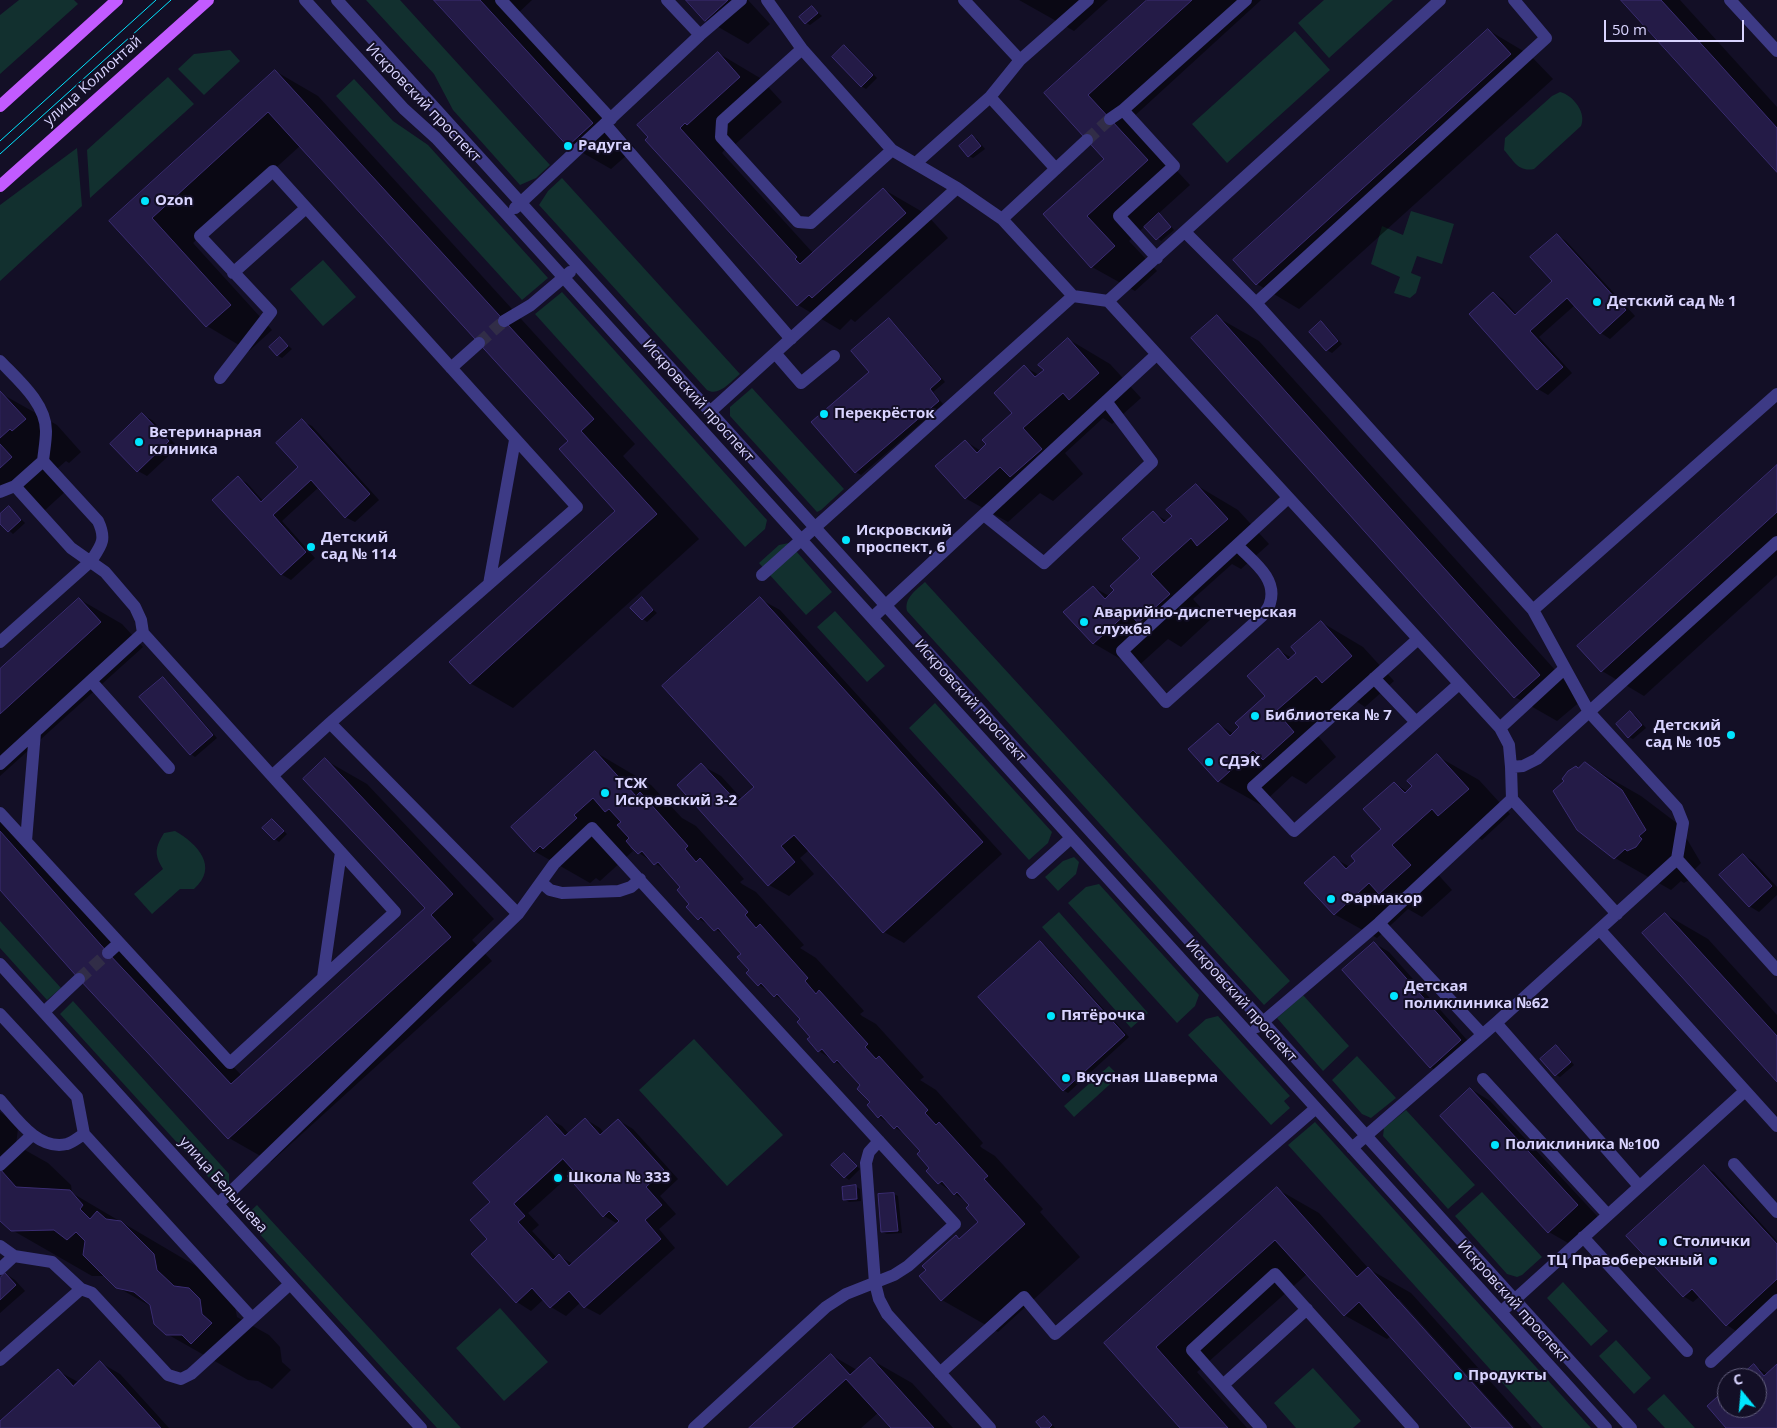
<!DOCTYPE html>
<html>
<head>
<meta charset="utf-8">
<style>
  body { margin:0 }
  #map { position:relative; width:1777px; height:1428px; overflow:hidden; background:#130f26; font-family:"Open Sans",sans-serif }
  canvas { display:block }
  .north { position:absolute; left:1717px; top:1368px; width:50px; height:50px; box-sizing:border-box; background:#130f26; border:1px solid #625e7d; border-radius:50%; rotate:343deg; font-size:14px; font-weight:700; line-height:20px; text-align:center; color:#d9d4ff }
  .north::after { content:''; display:block; margin:auto; width:18px; height:22px; background:#00e5ff; clip-path:polygon(50% 0,100% 100%,50% 72%,0 100%) }
  .scale { position:absolute; left:1604px; top:20px; width:140px; height:22px; box-sizing:border-box; border:2px solid #d9d4ff; border-top:0; padding-left:6px; font-size:15px; line-height:18px; white-space:nowrap; color:#d9d4ff; -webkit-text-stroke:4px #130f26; paint-order:stroke }
</style>
</head>
<body>
<div id="map">
<canvas width="1777" height="1428"></canvas>
<div class="north">С</div>
<div class="scale">50 m</div>
</div>
<script>
const ctx = document.querySelector('canvas').getContext('2d');
ctx.lineJoin = 'round';
function fillPath(path, color) { ctx.fillStyle = color; ctx.fill(path, 'evenodd'); }
function stroke(path, color, width, dash) { ctx.strokeStyle = color; ctx.lineWidth = width; ctx.lineCap = dash ? 'butt' : 'round'; ctx.setLineDash(dash || []); ctx.stroke(path); }
function drawText(font, color, halo, rows, align = 'center') {
  ctx.font = font + ' "Open Sans",sans-serif'; ctx.lineWidth = 4; ctx.setLineDash([]); ctx.textBaseline = 'middle'; ctx.strokeStyle = halo; ctx.fillStyle = color; for (const [text, x, y, turn = 0] of rows) {
    ctx.save(); ctx.translate(x, y); ctx.rotate((+turn || 0) * Math.PI / 180); ctx.textAlign = isNaN(turn) ? turn : align; if (halo) ctx.strokeText(text, 0, 0); ctx.fillText(text, 0, 0); ctx.restore();
  }
}
fillPath(new Path2D(`
  M19,0H74L78,4L0,74V15Z
  M366,0H400L550,165L536,178L520,185L453,110L434,74Z
  M1324,0H1393L1329,58L1298,23Z
  M1295,31L1330,70L1227,163L1192,124Z
  M230,50L240,61L204,95L178,69L194,54Z
  M168,77L194,104L90,198L87,150Z
  M354,79L393,121L428,145L548,278L522,300L336,96Z
  M1560,92C1573,95 1587,113 1581,126L1534,169C1518,172 1514,161 1504,150L1505,138L1552,96Z
  M77,148L82,206L0,281V205Z
  M562,178L740,374C731,381 719,397 707,390L539,205L548,191Z
  M1411,211L1454,224L1442,264L1417,256L1411,273L1421,277L1416,293L1410,298L1394,293L1400,277L1371,264L1382,226L1403,235Z
  M323,260L356,297L323,326L290,289Z
  M562,292L767,520L765,529L745,547L535,314Z
  M752,388L844,489L821,510L817,512L730,416V407Z
  M789,543L832,592L806,615L759,563L779,545Z
  M925,582L1290,981L1264,1005L907,611C904,598 916,590 925,582Z
  M835,611L885,666L867,682L817,627Z
  M935,703L1052,832L1048,843L1029,860L909,728Z
  M175,831C198,844 219,867 194,889H180L152,914L134,894L163,869C154,854 155,848 164,833Z
  M1074,857L1079,862L1076,874L1058,891L1045,877L1063,861Z
  M1099,884L1199,995L1195,1006L1177,1023L1068,903L1086,887Z
  M1059,912L1148,1013L1131,1028L1042,927Z
  M0,921L61,988L47,1000L0,948Z
  M1303,995L1349,1046L1323,1071L1277,1018Z
  M73,1001L229,1174V1184L221,1191L60,1014Z
  M1218,1016L1290,1096L1284,1101L1290,1108L1271,1125L1188,1035L1206,1019Z
  M694,1039L783,1135L727,1186L639,1090Z
  M1357,1056L1396,1098L1371,1118L1362,1114L1332,1080Z
  M1109,1066L1119,1076L1074,1117L1064,1106Z
  M1406,1110L1475,1185L1448,1209L1383,1136L1384,1128Z
  M1315,1122L1591,1428H1543L1288,1145Z
  M1482,1192L1542,1257L1522,1275L1517,1277L1507,1274L1455,1216Z
  M257,1205L461,1428H437L244,1217Z
  M1563,1282L1608,1331L1591,1346L1547,1298Z
  M500,1308L548,1362L504,1401L456,1348Z
  M1616,1340L1651,1378L1634,1394L1599,1356Z
  M1313,1368L1361,1421L1353,1428H1296L1274,1403Z
  M1664,1394L1695,1428H1665L1647,1409Z`), '#12302f');
fillPath(new Path2D(`
  M436,0H532L514,17L635,148L611,169L569,145Z
  M688,0H748L770,24L748,44L706,20Z
  M1019,0H1108L1074,31Z
  M1149,0H1261L1130,120L1190,185L1158,214L1163,217L1174,230L1161,241L1145,226L1129,241L1157,271L1135,291L1092,267L1045,215L1106,159L1046,93Z
  M1623,0H1680L1777,107V170Z
  M812,7L822,16L810,25L806,23Z
  M1488,30L1530,55L1553,79L1299,309L1257,284L1234,260Z
  M844,46L849,49L877,78L866,89L861,86Z
  M718,53L760,78L782,102L730,149L727,147L722,153L813,253L883,189L926,214L948,238L855,322L851,319L840,330L798,305L647,140Z
  M275,71L318,96L635,444L623,456L699,539L513,708L470,683L617,511L570,441L301,145L193,243L272,330L249,351L207,326L111,221Z
  M972,136L977,139L985,149L973,158L969,156Z
  M1557,235L1566,241L1635,316L1610,339L1601,333L1575,305L1539,337L1572,373L1548,395L1538,389L1470,314L1494,293L1503,299L1517,315L1554,281Z
  M1217,317L1259,341L1582,700L1557,721L1515,697Z
  M889,320L893,322L945,382L933,392L943,404L861,475L856,472L813,422L870,372Z
  M1321,323L1326,326L1342,344L1332,353L1327,350L1311,332Z
  M281,339L292,349L282,358L277,355Z
  M1068,339L1110,364L1141,398L1112,424L1103,418L1065,453L1083,474L1053,501L1040,493L1008,522L965,498V441L981,451L1014,413L1025,367L1039,375L1045,370Z
  M0,393L57,425L81,452L69,463L66,461L52,473L67,490L44,511L0,486Z
  M142,415L152,420L178,447L147,476L138,471Z
  M302,421L312,426L379,500L355,522L345,517L319,487L282,521L315,558L291,580L281,574L238,478L247,483L263,501L300,468Z
  M1777,467V575L1644,696L1602,671Z
  M1196,485L1238,510L1269,544L1241,569L1232,564L1193,599L1211,619L1181,647L1168,639L1136,668L1093,643V587L1109,596L1142,558L1153,513L1167,521L1173,516Z
  M9,507L25,523L13,534L0,522V515Z
  M79,599L122,624L143,647L0,776V671Z
  M642,599L657,613L647,622L643,619Z
  M760,599L780,610L1002,854L904,943L884,932L809,850L800,858L814,874L789,896L769,885L701,765L721,776L742,799L756,787Z
  M1321,622L1363,647L1394,681L1365,707L1356,701L1318,736L1336,757L1306,784L1292,776L1261,805L1218,781V724L1234,734L1267,696L1278,650L1292,658Z
  M163,678L167,681L217,738L195,757L191,754Z
  M1630,713L1635,715L1646,728L1633,739L1629,737Z
  M595,752L651,785L682,818L696,826L744,879L740,882L742,884L756,892L804,945L800,948L816,958L864,1011L860,1014L862,1016L876,1024L924,1077L920,1080L936,1090L983,1143L980,1146L982,1148L995,1156L1043,1209L1040,1212L1080,1257L998,1332L942,1300L956,1237L961,1240L980,1222L971,1205L939,1183L928,1171L931,1168L922,1151L908,1136L879,1117L862,1085L848,1070L819,1051L809,1039L812,1037L802,1020L788,1004L759,985L742,954L728,937L699,919L688,907L691,904L682,888L668,872L639,853L632,845L630,848L633,851L600,881L596,878L590,883L534,851Z
  M1437,756L1479,780L1510,814L1482,840L1472,834L1434,870L1452,890L1422,917L1408,909L1377,938L1334,914V858L1350,867L1357,861L1383,829L1394,783L1408,792Z
  M325,760L367,784L494,919L472,940L492,961L271,1162L229,1138L0,888V810L150,978L242,1076L427,908Z
  M1585,764L1641,796L1678,824L1701,863L1695,869L1697,872L1692,878L1684,883L1681,881L1671,890L1615,858L1579,769Z
  M272,820L287,834L279,842L275,839Z
  M1743,855L1753,861L1777,887V895L1759,912L1749,906Z
  M1665,914L1708,939L1777,1015V1080Z
  M1040,942L1045,945L1129,1037L1068,1093L1063,1090Z
  M1374,943L1389,952L1475,1049L1445,1075L1430,1067Z
  M1556,1047L1561,1049L1574,1065L1560,1077L1556,1075Z
  M1471,1089L1490,1101L1598,1217L1568,1243L1549,1232Z
  M0,1112L7,1117L18,1128L16,1145L48,1163L71,1185L72,1193L201,1269L234,1302L237,1317L269,1335L280,1347L282,1362L291,1370L272,1389L258,1381L248,1380L167,1334L152,1307L117,1287L106,1276H92L12,1230L0,1219Z
  M547,1118L562,1126L569,1134L585,1119L600,1128L604,1133L618,1120L633,1129L678,1179L660,1196L676,1214L659,1229L675,1248L600,1315L585,1307L581,1302L566,1316L551,1307L544,1299L531,1311L517,1302L489,1239L492,1202ZM569,1176L604,1216L618,1224L573,1264L559,1256L557,1258L532,1231L539,1225L528,1213Z
  M844,1154L860,1169L849,1180L845,1177Z
  M1704,1167L1714,1172L1777,1241V1293L1736,1331L1727,1325L1700,1296L1693,1302L1683,1296Z
  M855,1186L860,1189L861,1201L849,1202L844,1199Z
  M1277,1189L1319,1213L1369,1269L1411,1293L1532,1428H1515L1399,1299H1396L1511,1428H1474L1391,1336L1387,1339L1344,1315L1307,1274L1197,1372L1247,1428H1182L1105,1343Z
  M894,1194L898,1196L902,1233L887,1234L882,1232L879,1195Z
  M6,1274L15,1280L25,1291L0,1313V1279Z
  M831,1355L857,1370L870,1359L912,1383L953,1428H892L878,1413L861,1428H751Z
  M101,1363L120,1374L169,1428H0V1422L58,1371L78,1382Z
  M1754,1366L1768,1374L1777,1366V1428H1728L1708,1406L1727,1390V1408H1757V1378H1740Z
  M1044,1417L1048,1420L1055,1428H1043Z`), '#0007');
const building = new Path2D(`
  M434,0H480L593,123L568,146Z
  M686,0H728L705,21Z
  M1147,0H1192L1088,95L1148,160L1087,216L1115,246L1091,268L1043,214L1104,159L1044,93Z
  M1621,0H1661L1714,58L1777,128V172Z
  M812,6L818,13L805,24L799,17Z
  M1488,29L1511,54L1256,285L1233,260Z
  M844,45L873,75L861,87L832,57Z
  M718,52L740,77L687,125L685,123L680,128L797,257L795,259L800,264L883,188L906,213L812,298L809,295L797,306L645,140L648,137L637,125Z
  M275,70L594,419L581,431L657,514L470,684L449,662L615,511L559,449L568,441L268,112L152,218L231,305L206,327L109,221Z
  M972,135L981,146L968,157L959,146Z
  M1159,213L1171,227L1156,240L1144,227Z
  M1557,234L1626,310L1600,334L1567,298L1530,331L1563,367L1537,390L1469,314L1493,292L1515,315L1552,281L1530,257Z
  M1217,315L1540,675L1514,698L1191,338Z
  M889,318L941,379L930,389L939,401L855,473L811,422L869,372L851,351Z
  M1321,321L1338,341L1326,351L1309,332Z
  M280,337L288,346L277,356L269,347Z
  M1068,338L1099,373L1069,400L1063,393L1023,428L1042,449L1010,477L1000,467L965,499L935,466L965,440L977,453L986,444L982,440L1012,413L994,393L1024,365L1035,377L1044,370L1038,365Z
  M0,391L26,419L12,431L10,429L0,438Z
  M142,413L169,441L137,472L110,444Z
  M302,419L370,494L345,518L311,480L273,515L306,552L281,575L212,500L238,476L261,502L298,467L276,443Z
  M0,444L12,457L0,468Z
  M1777,465V512L1601,672L1577,646Z
  M1196,484L1228,519L1197,546L1191,538L1151,574L1170,594L1138,623L1128,612L1093,644L1063,612L1093,586L1105,599L1114,590L1110,586L1140,558L1122,539L1153,511L1164,523L1172,516L1166,510Z
  M9,506L21,520L8,532L0,524V514Z
  M642,597L653,610L642,620L630,608Z
  M760,597L983,842L883,933L794,835L781,846L795,862L768,886L677,785L701,763L737,802L754,787L662,686Z
  M79,598L101,622L0,714V669Z
  M1321,621L1352,656L1322,683L1316,676L1276,711L1294,732L1263,760L1253,750L1218,782L1188,749L1218,723L1230,736L1239,727L1235,723L1265,696L1247,676L1278,648L1288,660L1296,653L1291,647Z
  M163,677L213,735L190,755L139,697Z
  M1630,711L1642,725L1628,738L1616,724Z
  M595,751L636,796L640,792L688,846L685,849L696,862L700,858L748,912L745,915L756,928L760,924L808,978L805,981L816,994L819,990L868,1044L865,1047L876,1059L879,1056L928,1110L925,1113L936,1125L939,1122L988,1176L984,1179L1025,1224L941,1301L919,1276L926,1270L922,1266L956,1235L959,1239L978,1222L966,1208L969,1205L957,1192L954,1195L942,1181L938,1184L926,1171L929,1168L917,1154L920,1151L897,1126L894,1129L881,1115L878,1118L867,1105L870,1102L857,1089L860,1085L837,1060L834,1063L822,1049L818,1052L807,1039L810,1037L797,1022L800,1019L777,994L774,997L761,983L758,986L746,973L749,970L737,957L741,954L718,928L714,931L701,917L698,920L686,907L689,904L677,890L680,887L658,862L654,865L642,851L638,854L632,848L626,841L629,838L617,825L621,822L609,809L605,812L593,798L574,815L577,818L543,849L540,846L534,852L511,827Z
  M1437,754L1469,789L1438,816L1432,809L1392,845L1411,865L1379,894L1369,883L1334,915L1304,883L1334,856L1346,869L1355,861L1351,856L1381,829L1363,809L1394,782L1405,793L1412,786L1407,781Z
  M325,758L453,894L431,915L451,937L228,1139L79,979L0,890V831L108,953L231,1084L425,908L303,779Z
  M1585,762L1622,790L1646,830L1639,836L1642,839L1636,847L1627,851L1625,849L1614,859L1577,830L1553,791L1564,781L1562,779L1568,771L1576,766L1578,768Z
  M272,819L284,831L274,840L262,828Z
  M1743,854L1772,886L1749,907L1719,875Z
  M1665,913L1777,1036V1082L1642,933Z
  M1040,941L1125,1035L1063,1091L978,997Z
  M1374,942L1461,1040L1430,1068L1342,970Z
  M1556,1045L1571,1062L1555,1076L1540,1059Z
  M1470,1088L1578,1205L1548,1233L1440,1116Z
  M547,1116L565,1136L585,1118L600,1135L618,1119L664,1170L646,1187L662,1205L645,1220L661,1239L584,1308L569,1291L550,1308L532,1288L516,1303L471,1254L487,1239L470,1220L490,1202L473,1183ZM563,1159L573,1170L567,1176L603,1217L609,1211L619,1221L569,1266L559,1254L553,1260L518,1222L525,1216L514,1204Z
  M844,1153L857,1166L844,1178L831,1165Z
  M1704,1165L1777,1244V1279L1726,1326L1692,1289L1683,1297L1626,1236Z
  M0,1169L16,1187L70,1190L83,1205L80,1209L90,1219L97,1211L106,1219L121,1221L154,1254L157,1270L174,1286L189,1288L200,1299L202,1314L212,1323L191,1344L182,1335H166L154,1324L150,1305L134,1292L116,1288L83,1255L85,1241L76,1232L67,1240L54,1230L11,1231L0,1221Z
  M856,1185L857,1199L843,1200L842,1187Z
  M1277,1187L1357,1277L1368,1267L1513,1428H1472L1359,1302L1344,1316L1275,1240L1156,1347L1228,1428H1180L1104,1343Z
  M894,1193L898,1231L881,1232L878,1194Z
  M5,1273L16,1285L0,1300V1278Z
  M831,1354L850,1375L870,1357L934,1428H891L846,1379L792,1428H749Z
  M100,1361L161,1428H0V1421L58,1369L73,1386Z
  M1754,1364L1764,1376L1777,1364V1428H1726L1707,1406L1727,1388V1408H1757V1378H1738Z
  M1044,1416L1052,1425L1049,1428H1041L1036,1422Z`);
fillPath(building, '#241b47');
stroke(building, '#3b2d73', 1);
stroke(new Path2D(`
  M1087,140L1110,119
  M479,343L504,321
  M79,979L108,953`), '#312d47', 12, [12, 6]);
stroke(new Path2D(`
  M305,0L404,109L436,138L507,215L1606,1428
  M337,0L1631,1428
  M501,0L611,119
  M667,0L700,35
  M767,0L802,49L892,150L957,188L1002,219L1073,296L1108,301L1500,728L1509,745L1511,767
  M1730,0L1777,51
  M802,49L722,121L721,137L798,222L811,223L892,150
  M1020,60L1088,0
  M990,97L1056,169
  M1123,110L1174,166L1119,216L1157,258
  M1110,119L1123,110L1246,0
  M605,124L791,339
  M916,163L990,97L1020,60L964,0
  M515,208L700,35L741,0
  M1002,219L1087,140
  M1186,233L1256,303L1533,610L1589,712L1677,808L1683,823L1677,859L1496,1023L1352,1148
  M233,273L306,208
  M1108,301L1440,0
  M1256,303L1546,38L1514,0
  M504,321L531,305L570,272
  M775,353L801,383L834,356
  M0,361C17,379 46,403 46,431C46,441 44,451 43,461L15,486L0,492
  M451,368L479,343
  M220,378L271,312L200,236L273,171L577,507L330,723L272,776
  M711,411L957,188
  M984,515L1044,563L1152,462L1106,401
  M1237,545C1252,561 1278,578 1270,603C1269,608 1265,612 1262,616L1166,702L1122,651L1288,498
  M762,575L1073,296
  M489,584L515,440
  M1533,610L1777,394
  M872,618L1156,355
  M1418,639L1253,787L1294,831L1459,684
  M0,642L91,561C101,546 107,540 98,521L43,461
  M1374,678L1416,722
  M91,681L169,768
  M330,723L518,914
  M1500,728L1564,669
  M0,764L143,633
  M1512,799L1617,914
  M0,813L230,1063L395,912L143,633L141,620L135,607L105,572L71,548L15,486
  M26,841L35,732
  M1677,859L1777,970
  M1032,873L1071,838
  M542,883L550,890L562,893L619,891L631,887L640,879
  M1379,923L1482,1034
  M1600,930L1777,1126
  M108,953L119,943
  M0,964L421,1428
  M323,977L341,852
  M44,1012L79,979
  M0,1014L77,1097L84,1134
  M1496,1023L1639,1186
  M1257,1027L1379,923L1512,799L1511,767L1523,766L1537,759L1777,542
  M1483,1079L1608,1215
  M0,1100C16,1118 38,1151 67,1144C72,1143 79,1137 84,1134L252,1318
  M879,1141L869,1152L866,1163L875,1283L879,1299L887,1314L990,1428
  M1734,1164L1777,1212
  M0,1165L32,1135
  M218,1204L518,914L554,864L592,828L955,1224L908,1266L894,1275L846,1294L826,1307L694,1428
  M1583,1237L1687,1351
  M0,1246L14,1256L52,1262L81,1289L92,1293L168,1375L181,1379L191,1374L290,1284
  M0,1269L14,1256
  M1501,1312L1745,1091
  M0,1360L81,1289
  M1711,1362L1777,1300
  M940,1373L1024,1297L1055,1334L1316,1108
  M1223,1385L1307,1309
  M1261,1428L1192,1350L1275,1274L1413,1428`), '#3d3a85', 12);
stroke(new Path2D(`
  M0,106L117,0
  M0,186L208,0`), '#c25bff', 12);
stroke(new Path2D(`
  M0,141L156,0
  M0,154L171,0`), '#00e5ff', 1);
for (const [x, y, r, color] of [
  [568,146,5,"#00e5ff"],
  [145,201,5,"#00e5ff"],
  [1597,302,5,"#00e5ff"],
  [824,414,5,"#00e5ff"],
  [139,442,5,"#00e5ff"],
  [846,540,5,"#00e5ff"],
  [311,547,5,"#00e5ff"],
  [1084,622,5,"#00e5ff"],
  [1255,716,5,"#00e5ff"],
  [1731,735,5,"#00e5ff"],
  [1209,762,5,"#00e5ff"],
  [605,793,5,"#00e5ff"],
  [1331,899,5,"#00e5ff"],
  [1394,996,5,"#00e5ff"],
  [1051,1016,5,"#00e5ff"],
  [1066,1078,5,"#00e5ff"],
  [1495,1145,5,"#00e5ff"],
  [558,1178,5,"#00e5ff"],
  [1663,1242,5,"#00e5ff"],
  [1713,1261,5,"#00e5ff"],
  [1458,1376,5,"#00e5ff"]
]) { const dot = new Path2D(); dot.arc(x, y, r, 0, 2 * Math.PI); ctx.fillStyle = color; ctx.fill(dot); stroke(dot, '#130f26', 2); }
drawText('15px', '#d9d4ff', '#130f26', [
  ["улица Коллонтай",93,81,-42],
  ["Искровский проспект",423,103,46],
  ["Искровский проспект",698,401,48],
  ["Искровский проспект",970,701,48],
  ["Искровский проспект",1241,1001,48],
  ["улица Белышева",223,1185,48],
  ["Искровский проспект",1513,1302,48]
]);
drawText('bold 15px', '#d9d4ff', '#130f26', [
  ["Радуга",578,146],
  ["Ozon",155,201],
  ["Детский сад № 1",1607,302],
  ["Перекрёсток",834,414],
  ["Ветеринарная",149,433],
  ["клиника",149,450],
  ["Искровский",856,531],
  ["проспект, 6",856,548],
  ["Детский",321,538],
  ["сад № 114",321,555],
  ["Аварийно-диспетчерская",1094,613],
  ["служба",1094,630],
  ["Библиотека № 7",1265,716],
  ["Детский",1721,726,"right"],
  ["сад № 105",1721,743,"right"],
  ["СДЭК",1219,762],
  ["ТСЖ",615,784],
  ["Искровский 3-2",615,801],
  ["Фармакор",1341,899],
  ["Детская",1404,987],
  ["поликлиника №62",1404,1004],
  ["Пятёрочка",1061,1016],
  ["Вкусная Шаверма",1076,1078],
  ["Поликлиника №100",1505,1145],
  ["Школа № 333",568,1178],
  ["Столички",1673,1242],
  ["ТЦ Правобережный",1703,1261,"right"],
  ["Продукты",1468,1376]
], 'left');
</script>
</body>
</html>
